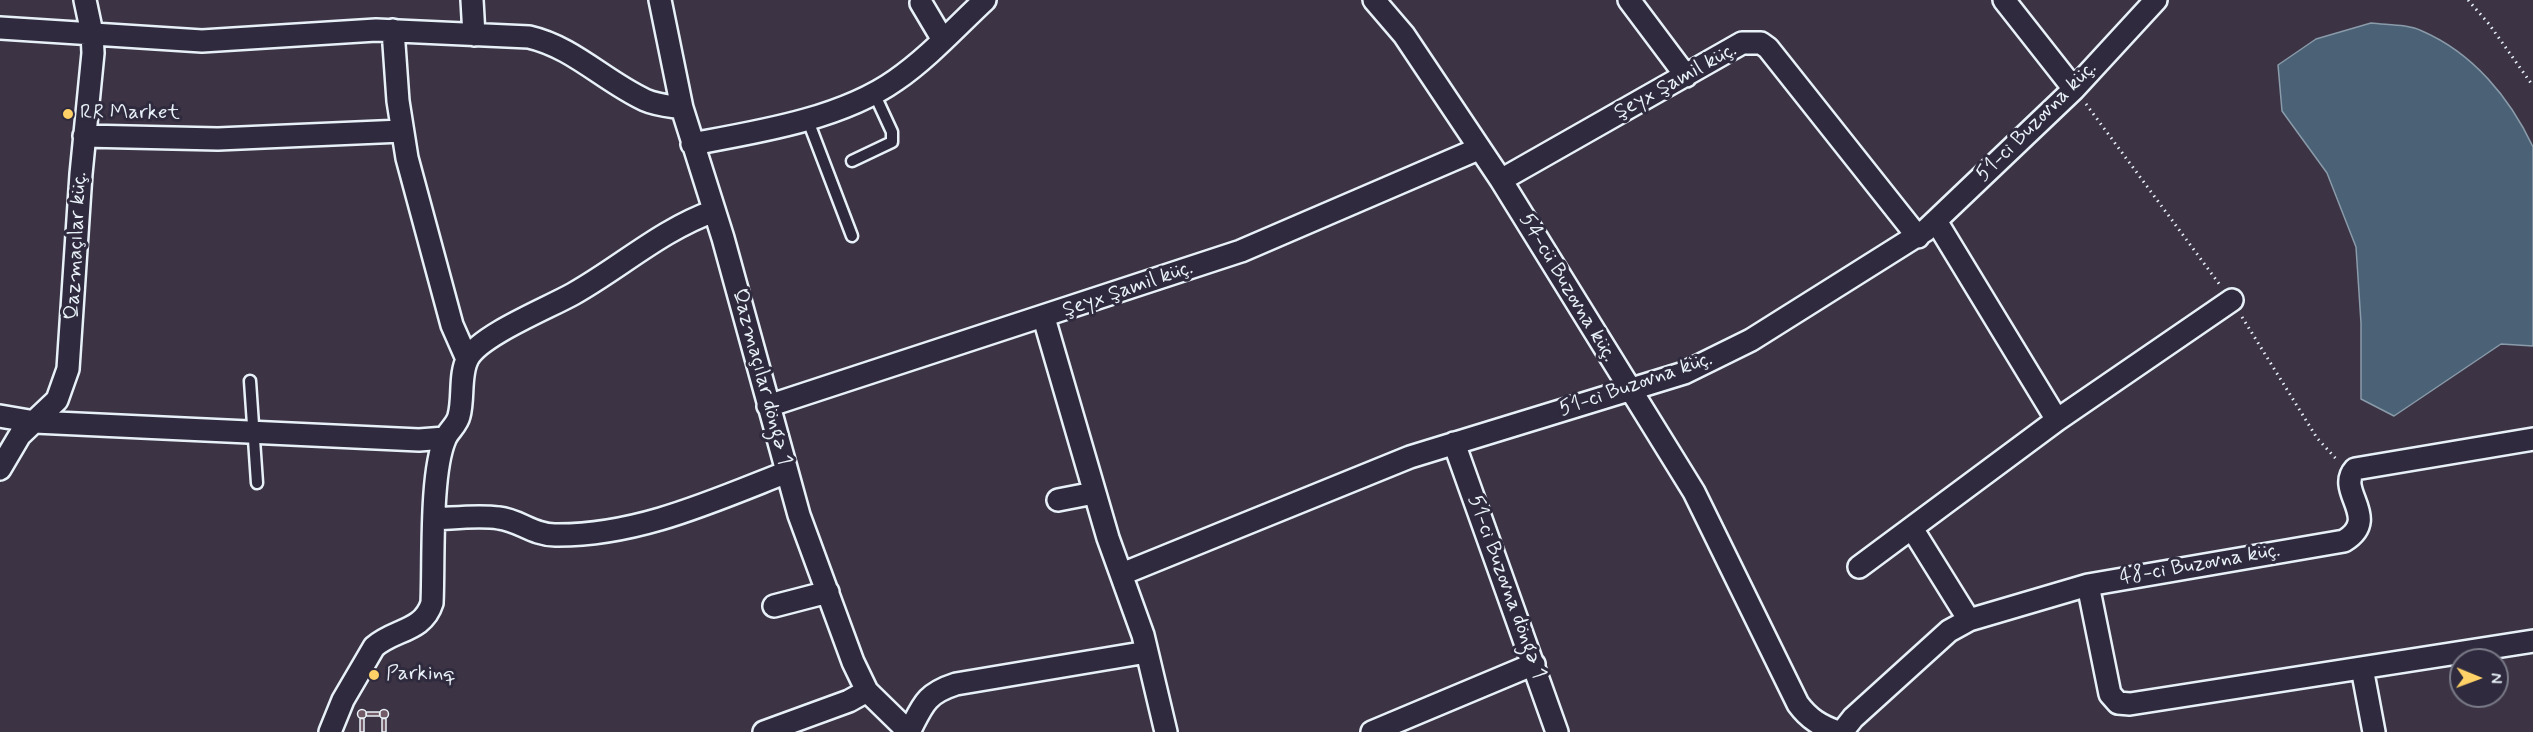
<!DOCTYPE html>
<html>
<head>
<meta charset="utf-8">
<style>
  body { margin:0 }
  #map { position:relative; width:2533px; height:732px; overflow:hidden; background:#3c3445; font-family:Mynerve,sans-serif }
  canvas { display:block }
  .north { position:absolute; left:2449px; top:648px; width:60px; height:60px; box-sizing:border-box; background:#2f2a3d; border:2px solid #797a88; border-radius:50%; rotate:91deg; font-size:16px; font-weight:700; line-height:24px; text-align:center; color:#e8f1f8 }
  .north::after { content:''; display:block; margin:auto; width:21px; height:27px; background:#ffd166; clip-path:polygon(50% 0,100% 100%,50% 72%,0 100%) }
</style>
</head>
<body>
<div id="map">
<canvas width="2533" height="732"></canvas>
<div class="north">N</div>
</div>
<script>
const ctx = document.querySelector('canvas').getContext('2d');
ctx.lineJoin = 'round';
function fillPath(path, color) { ctx.fillStyle = color; ctx.fill(path, 'evenodd'); }
function stroke(path, color, width, dash) { ctx.strokeStyle = color; ctx.lineWidth = width; ctx.lineCap = dash ? 'butt' : 'round'; ctx.setLineDash(dash || []); ctx.stroke(path); }
function drawText(font, color, halo, rows, align = 'center') {
  ctx.font = font + ' Mynerve,sans-serif'; ctx.lineWidth = 6; ctx.setLineDash([]); ctx.textBaseline = 'middle'; ctx.strokeStyle = halo; ctx.fillStyle = color; for (const [text, x, y, turn = 0] of rows) {
    ctx.save(); ctx.translate(x, y); ctx.rotate((+turn || 0) * Math.PI / 180); ctx.textAlign = isNaN(turn) ? turn : align; if (halo) ctx.strokeText(text, 0, 0); ctx.fillText(text, 0, 0); ctx.restore();
  }
}
const water = new Path2D(`
  M2371,23C2387,25 2408,24 2422,31C2473,53 2510,98 2533,147V346L2501,344L2394,416L2361,399V323L2356,247L2327,173L2282,111L2278,65L2316,39Z`);
fillPath(water, '#4b6176');
stroke(water, '#8a9baa', 1.5);
const building = new Path2D(`
  M379.5 714a4.5 4.5 0 1 1 9 0a4.5 4.5 0 1 1-9 0Z
  M357.5 714a4.5 4.5 0 1 1 9 0a4.5 4.5 0 1 1-9 0Z
  M366,712H380V716H366Z
  M360,718H364V732H360Z
  M382,718H386V732H382Z`);
fillPath(building, '#725a66');
stroke(building, '#e8f1f8', 1.5);
const lane = new Path2D(`
  M807,118L852,236
  M852,161L892,142V132L874,93
  M250,381L257,483`);
const street = new Path2D(`
  M472,0L474,35
  M660,0L682,108L723,238L799,515L853,662L867,691L909,732
  M1374,0L1404,35L1501,180L1694,492L1798,704C1809,719 1821,726 1838,732
  M1629,0L1686,76
  M2004,0L2074,89
  M921,3L943,40
  M0,28L202,41L376,30L529,37C573,47 604,81 645,100C656,105 669,106 682,108
  M393,30L398,101L407,158L452,325L467,359
  M84,136L218,139L402,131
  M692,144C757,132 841,119 896,80C929,57 956,27 985,0
  M1501,180L1742,43H1761L1768,48L1918,237
  M1936,221L2057,420
  M1044,318L1108,538L1143,635L1166,732
  M768,406L1241,251L1478,149
  M0,416L35,422L419,440L445,438
  M1454,443L1557,732
  M0,469L20,435L57,400L68,369L81,174L93,53L92,33L85,0
  M1058,500L1094,493
  M435,519C456,518 479,515 499,518C519,520 533,535 555,535C637,536 713,501 787,472
  M1913,530L1969,620
  M1859,567L2057,420L2232,300
  M1122,574L1410,457L1684,373L1751,340L1926,230L2074,89L2156,0
  M2088,585L2110,694L2118,703L2130,704L2533,641
  M774,606L828,592
  M2362,668L2374,732
  M330,732L343,700L374,647C394,629 423,632 432,603C434,562 430,474 445,439C448,431 457,425 459,416C464,398 459,374 468,358C481,335 548,308 573,294C621,267 661,230 714,211
  M764,732L849,701L867,691
  M909,732C923,705 925,694 956,684L1147,652
  M1372,732L1534,664
  M1842,732L1853,718L1949,631L1969,620L2088,585L2344,541C2382,518 2335,491 2355,469L2533,439`);
stroke(lane, '#e8f1f8', 15);
stroke(street, '#e8f1f8', 26);
stroke(new Path2D(`
  M2468,0L2489,24L2533,86
  M2086,104L2220,285
  M2242,317L2317,438L2338,461`), '#e8f1f8', 3, [1.5, 4.5]);
stroke(lane, '#2f2a3d', 10);
stroke(street, '#2f2a3d', 21);
for (const [x, y, r, color] of [
  [68,114,6,"#ffd166"],
  [374,675,6,"#ffd166"]
]) { const dot = new Path2D(); dot.arc(x, y, r, 0, 2 * Math.PI); ctx.fillStyle = color; ctx.fill(dot); stroke(dot, '#2f2a3d', 2); }
drawText('21px', '#e8f1f8', '#2f2a3d', [
  ["Şeyx Şamil küç.",1676,82,-29],
  ["51-ci Buzovna küç.",2037,122,-45],
  ["Qazmaçılar küç.",77,246,-87],
  ["54-cü Buzovna küç.",1567,288,59],
  ["Şeyx Şamil küç.",1128,290,-19],
  ["Qazmaçılar döngə 1",761,377,75],
  ["51-ci Buzovna küç.",1636,385,-19],
  ["48-ci Buzovna küç.",2200,565,-10],
  ["51-ci Buzovna döngə 1",1506,587,70]
]);
drawText('21px', '#e8f1f8', '#2f2a3d', [
  ["RR Market",80,114],
  ["Parkinq",386,675]
], 'left');
</script>
</body>
</html>
